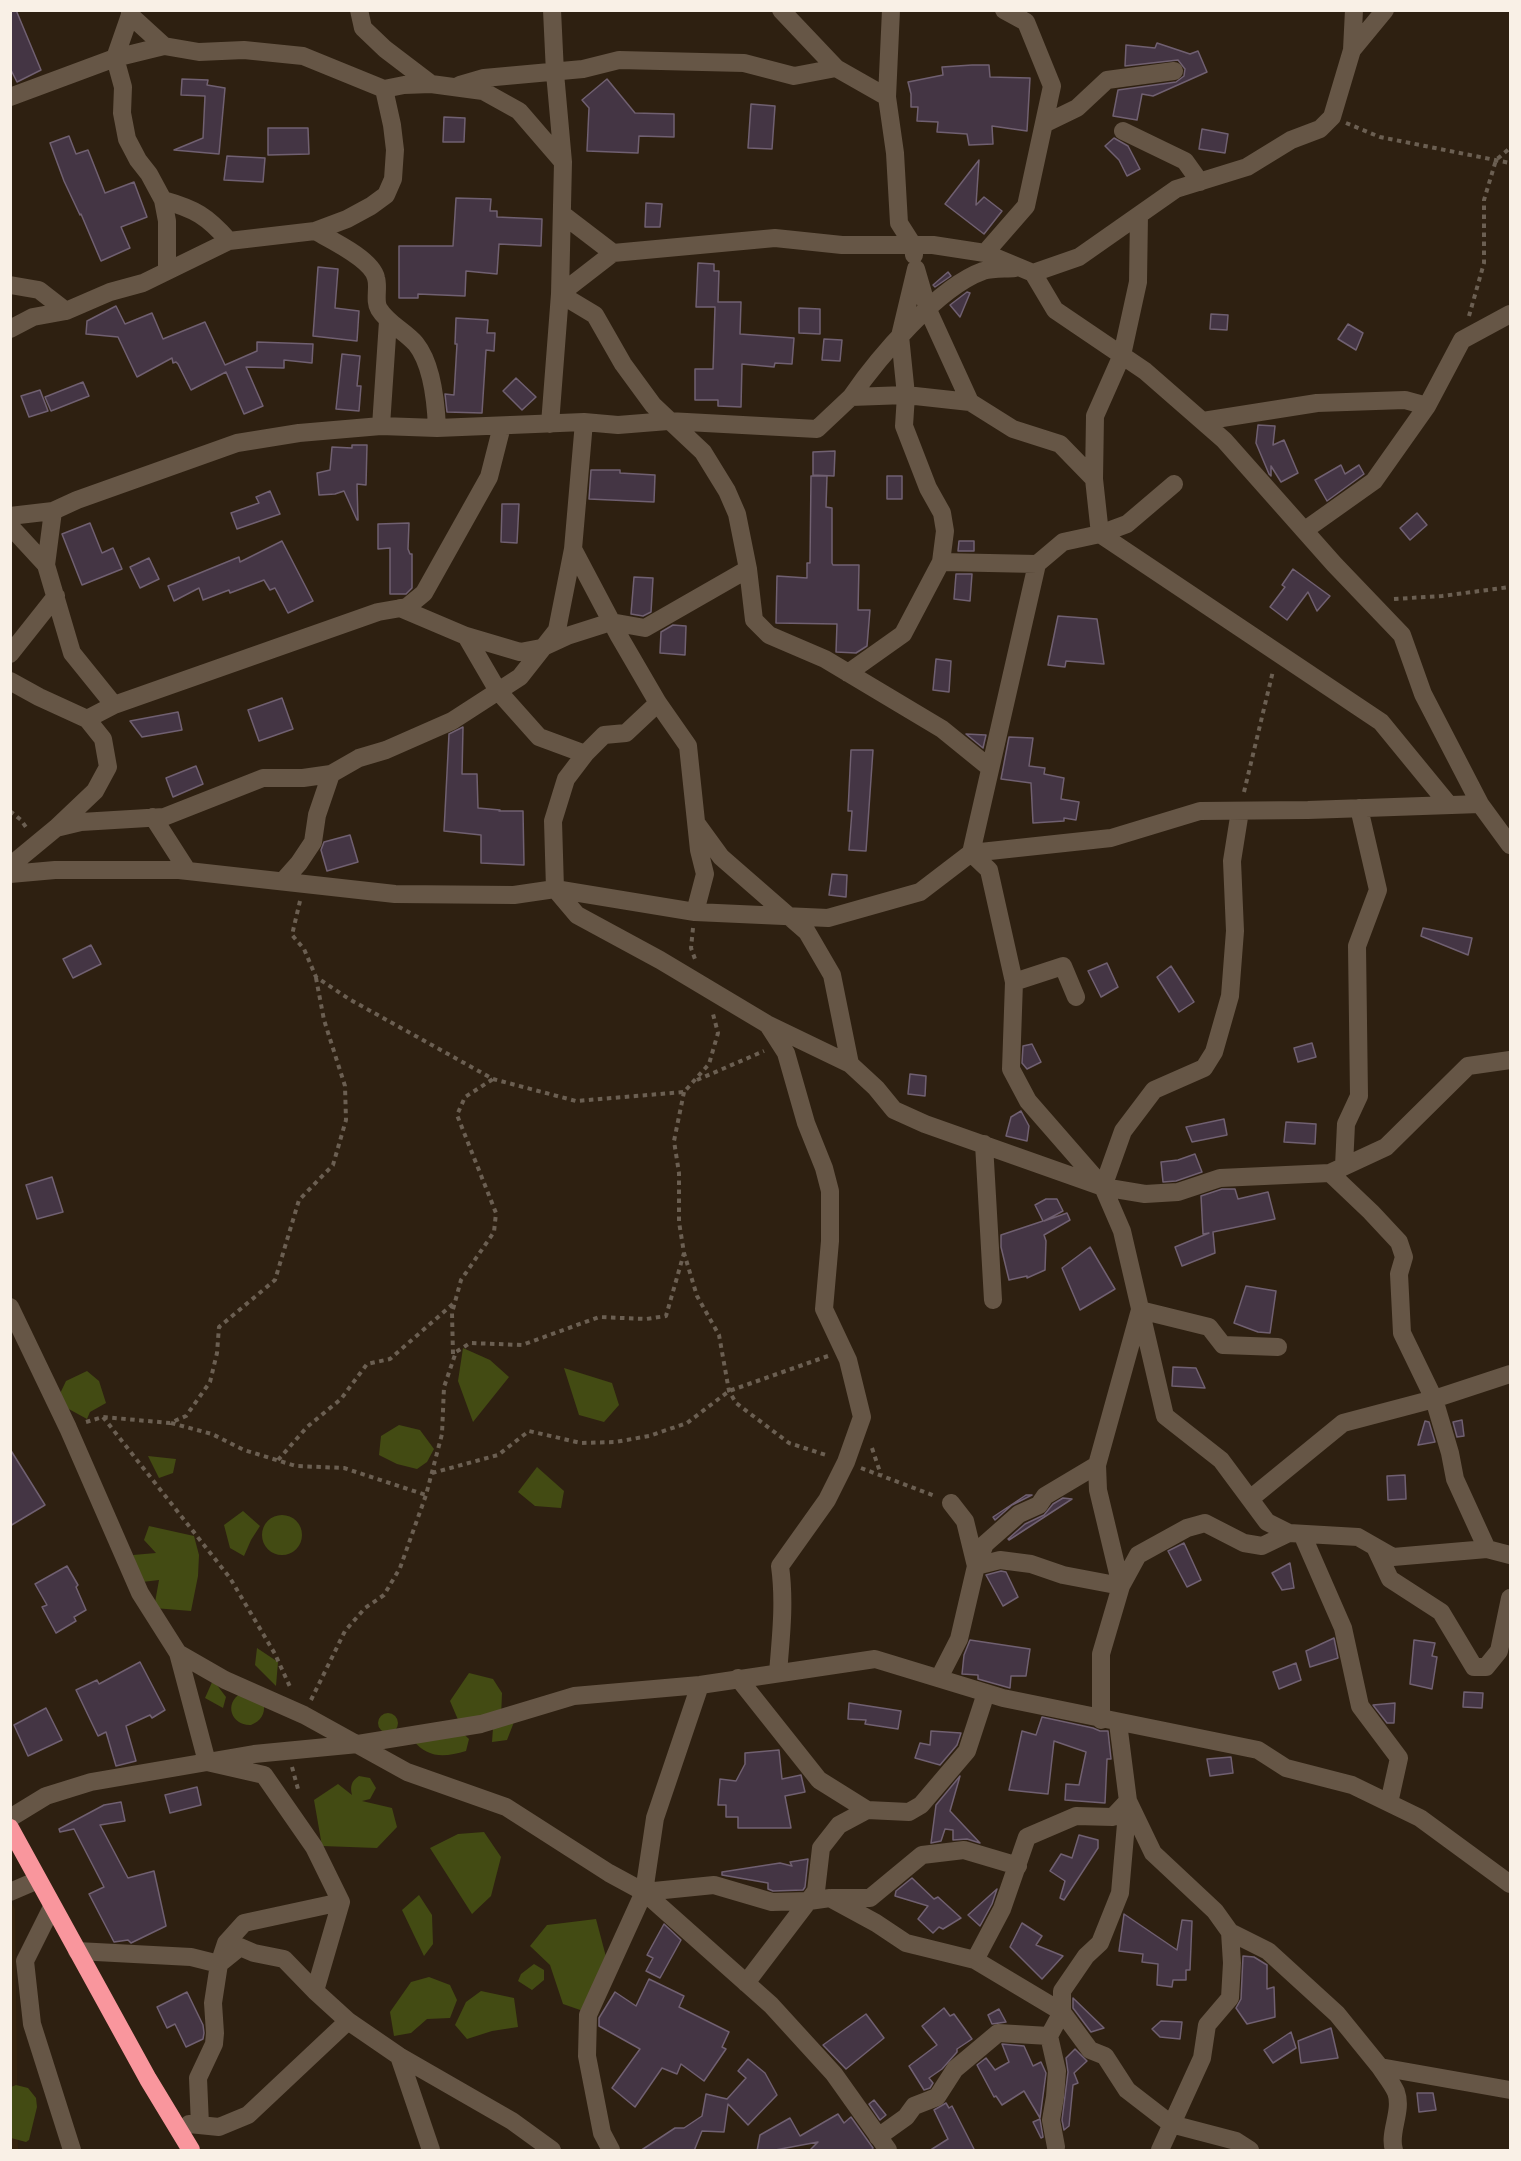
<!DOCTYPE html>
<html>
<head>
<meta charset="utf-8">
<style>
  body { margin:0 }
  #map { position:relative; width:1521px; height:2161px; overflow:hidden; background:#2e2011; font-family:Roboto,sans-serif }
  canvas { display:block }
  .frame { position:absolute; inset:0; border:12px solid #f9f0e6; pointer-events:none }
</style>
</head>
<body>
<div id="map">
<canvas width="1521" height="2161"></canvas>
<div class="frame"></div>
</div>
<script>
const ctx = document.querySelector('canvas').getContext('2d');
ctx.lineJoin = 'round';
function fillPath(path, color) { ctx.fillStyle = color; ctx.fill(path, 'evenodd'); }
function stroke(path, color, width, dash) { ctx.strokeStyle = color; ctx.lineWidth = width; ctx.lineCap = dash ? 'butt' : 'round'; ctx.setLineDash(dash || []); ctx.stroke(path); }
fillPath(new Path2D(`
  M10,1899L15,1909L18,2150H10Z`), '#36240f');
fillPath(new Path2D(`
  M463,1348L490,1360L509,1377L473,1422L458,1381Z
  M564,1368L612,1383L619,1405L604,1422L579,1415Z
  M87,1371L99,1381L106,1403L90,1412L87,1419L56,1402L66,1381Z
  M399,1425L420,1430L434,1449L427,1462L417,1469L397,1464L379,1455L381,1436Z
  M148,1456L176,1459L173,1473L159,1478Z
  M537,1467L564,1491L561,1508L535,1506L518,1492Z
  M243,1511L260,1526L251,1540L244,1556L230,1548L224,1525Z
  M262 1535a20 20 0 1 1 40 0a20 20 0 1 1-40 0Z
  M149,1526L194,1536L199,1555L198,1576L191,1611L154,1608L159,1580L142,1582L133,1555L156,1553L144,1540Z
  M257,1648L278,1662L276,1686L255,1665Z
  M469,1673L493,1679L502,1693L501,1718L459,1722L450,1701Z
  M213,1680L226,1697L223,1708L205,1698Z
  M241,1693L264,1704C265,1714 261,1721 251,1725C232,1726 223,1704 241,1693Z
  M378 1723a10 10 0 1 1 20 0a10 10 0 1 1-20 0Z
  M514,1722L507,1740L492,1742L493,1728Z
  M455,1726L469,1739L466,1751C445,1757 428,1759 413,1740Z
  M359,1776L370,1778L376,1788L370,1799L362,1801L392,1808L397,1827L377,1848L322,1846L314,1800L338,1784L352,1795C350,1787 351,1781 359,1776Z
  M484,1832L501,1857L491,1896L472,1914L430,1848L458,1834Z
  M419,1895L432,1915L433,1944L424,1956L402,1910Z
  M596,1919L609,1968L583,2011L563,2004L550,1965L530,1946L547,1925Z
  M534,1964L544,1970V1980L532,1990L518,1981L521,1974Z
  M429,1977L450,1985L457,2000L450,2018L427,2019L411,2033L394,2036L390,2012L411,1982Z
  M481,1991L514,1998L518,2027L492,2031L467,2039L455,2025L466,2002Z
  M16,2085L28,2088L36,2098L37,2107L29,2140L26,2142L11,2138V2087Z`), '#434b13');
const building = new Path2D(`
  M10,10H16L41,70L17,82L10,68Z
  M1157,43L1190,54L1198,51L1207,72L1153,96L1142,94L1137,120L1113,116L1118,90L1176,82L1184,76L1185,69L1178,60L1125,66L1126,45L1155,48Z
  M972,65H989L990,77L1030,78L1027,131L992,126L993,144L969,145L967,134L937,132L938,122L917,121L918,107H911V94L908,82L943,75L942,67Z
  M182,79L208,80L207,85L225,88L219,154L174,150L203,138L205,96L181,95Z
  M607,79L635,113L674,114V137L639,136L638,153L587,151L589,108L582,100Z
  M751,104L775,106L772,149L748,148Z
  M444,117L465,118L464,142H443Z
  M268,128H308L309,154L268,155Z
  M1202,129L1228,134L1225,153L1199,149Z
  M69,136L76,154L88,150L105,193L134,182L147,217L121,227L130,248L101,261L81,214L80,215L64,181L50,143Z
  M1114,138L1128,146L1140,169L1127,176L1119,160L1105,146Z
  M227,156L265,158L263,182L224,180Z
  M979,160L976,205L984,197L1002,211L984,234L945,204Z
  M456,198L491,199L490,211H497V217L542,219L541,246L499,244L497,274L466,271L465,296L418,294V298H399V246H453Z
  M646,203L662,204L660,227H645Z
  M698,263L714,264V271H719L718,302H741L740,334L794,338L792,364L775,363L774,367L742,364L741,407L718,406V400H695V369H713L715,307H696Z
  M318,267L338,269L335,308L359,311L357,341L313,336Z
  M948,272L951,276L935,287L933,285Z
  M967,292L970,293L960,317L950,305Z
  M116,306L125,324L152,313L163,339L205,322L225,365L257,351V342L313,344L312,363L284,360V368L246,367L263,406L244,414L226,372L191,390L178,364L176,362L173,363L172,358L137,377L118,337L86,334L87,321Z
  M799,308L820,309V334L799,333Z
  M1211,314L1228,315L1227,330L1210,329Z
  M456,318L488,320L487,333H495L494,351L486,350L482,413L447,412L445,394L454,395L457,344H455Z
  M1348,324L1363,333L1356,350L1338,339Z
  M824,339L842,340L840,361L822,360Z
  M342,354L360,356L357,386H361L359,411L336,409Z
  M516,378L536,397L522,410L503,391Z
  M83,382L89,396L51,411L45,397Z
  M40,390L48,411L29,417L21,396Z
  M1258,425L1275,426L1273,445L1284,440L1298,473L1281,482L1271,466V476L1269,474L1256,443Z
  M352,445H367L366,485L357,484L358,520H357L344,491L335,494L319,495L317,473L330,470L332,447L352,448Z
  M835,451L834,476L813,475V452Z
  M1341,465L1345,474L1359,465L1364,474L1327,501L1315,480Z
  M591,470H620V473L655,475L654,502L589,499Z
  M811,476H827L826,507L832,508V563L833,565H859L858,610H870L867,646L856,653L836,652L837,624L776,623L777,576L807,578V563H810Z
  M887,476H902V499H887Z
  M270,491L280,514L237,529L231,513L259,503L256,497Z
  M502,504H519L517,543L501,542Z
  M1417,513L1427,525L1410,540L1400,528Z
  M90,523L102,553L113,548L122,569L82,585L62,534Z
  M409,523L408,549L410,554H412V588L406,594H390V548L378,549V524Z
  M282,541L313,601L288,613L275,588L270,590L264,580L230,593L229,590L203,600L199,588L174,601L168,586L239,557L240,562Z
  M959,541H974V551H958Z
  M149,558L159,579L140,588L130,567Z
  M1293,569L1330,596L1317,611L1308,592L1287,620L1270,607L1285,587L1282,585Z
  M956,574H972L970,601L954,599Z
  M634,577L653,578L651,612L643,616L631,614Z
  M1058,616L1097,619L1104,664L1066,661L1065,667L1048,665Z
  M673,625L686,626L685,655L660,653L661,632Z
  M936,659L951,661L949,692L933,690Z
  M282,698L293,729L259,741L248,710Z
  M178,712L182,730L142,737L130,721Z
  M463,727L462,774H477L478,808L500,810L499,811H523L524,865L481,863V835L444,831L449,734Z
  M966,734L986,735L983,748Z
  M1009,737L1033,738L1029,766L1045,768L1044,774L1064,778L1061,799L1079,802L1076,820L1064,818V821L1033,823L1031,783L1001,779Z
  M851,750H873L866,851L849,850L852,811H848Z
  M196,766L203,784L173,797L166,778Z
  M350,835L358,862L327,871L321,850L324,842Z
  M832,874L847,875L846,897L829,895Z
  M1423,928L1472,938L1468,955L1421,936Z
  M91,945L101,964L73,978L63,959Z
  M1107,963L1118,987L1101,997L1088,971Z
  M1171,966L1194,1002L1179,1012L1157,977Z
  M1312,1043L1316,1057L1298,1062L1294,1048Z
  M1032,1044L1041,1062L1027,1069L1022,1063L1023,1046Z
  M910,1074L926,1076L925,1096L908,1094Z
  M1021,1111L1029,1126L1027,1141L1006,1136L1011,1117Z
  M1224,1119L1227,1135L1192,1142L1186,1127Z
  M1286,1122L1316,1124L1315,1144L1284,1142Z
  M1195,1154L1202,1172L1176,1181L1163,1182L1161,1162L1178,1160Z
  M52,1177L63,1212L37,1219L26,1185Z
  M1222,1189H1235L1238,1199L1268,1192L1275,1219L1213,1232L1215,1253L1182,1266L1175,1247L1209,1233L1203,1234L1201,1196Z
  M1046,1199H1057L1063,1211L1044,1221L1067,1213L1070,1220L1044,1235L1046,1241L1045,1270L1027,1278V1276L1009,1280L1001,1247V1235L1043,1221L1035,1205Z
  M1090,1247L1115,1289L1080,1310L1062,1268Z
  M1246,1286L1276,1291L1270,1333L1258,1332L1234,1323Z
  M1173,1367L1196,1368L1205,1388L1172,1386Z
  M1462,1420L1464,1436L1457,1437L1453,1422Z
  M1425,1421L1429,1422L1435,1442L1418,1445Z
  M10,1449L45,1505L10,1526Z
  M1405,1475L1406,1499L1388,1500L1387,1476Z
  M1026,1495H1032L1012,1505L995,1520L993,1517Z
  M1063,1498L1072,1499L1009,1540L1008,1539L1025,1524L1044,1515L1053,1504Z
  M1184,1543L1201,1580L1187,1587L1168,1551Z
  M1290,1563L1294,1588L1282,1590L1272,1573Z
  M67,1566L78,1585L76,1587L86,1610L74,1617L76,1621L56,1633L42,1607L47,1605L35,1584Z
  M1001,1571L1006,1572L1018,1597L1003,1606L986,1575Z
  M1334,1638L1338,1658L1310,1667L1306,1651Z
  M970,1640L1030,1649L1026,1676H1011L1010,1688L978,1679V1675L962,1674L964,1655Z
  M1414,1640L1435,1643L1432,1656L1437,1657L1432,1689L1410,1684Z
  M140,1662L165,1710L152,1718L150,1715L126,1726L136,1761L116,1766L106,1732L98,1736L76,1690L97,1680L99,1684Z
  M1296,1663L1301,1680L1279,1689L1273,1672Z
  M1464,1692L1483,1693L1482,1708L1463,1707Z
  M849,1703L901,1711L898,1729L865,1724L866,1720L848,1719Z
  M1395,1703L1394,1723H1387L1373,1705Z
  M46,1708L62,1740L28,1756L14,1725Z
  M1042,1717L1093,1728L1100,1731H1108L1111,1759H1107L1105,1803L1065,1800L1066,1784L1079,1785L1086,1752L1054,1741L1048,1794L1009,1790L1022,1731L1036,1735Z
  M931,1731L961,1733L957,1745L940,1765L915,1758L920,1743L930,1745Z
  M779,1750L782,1779L801,1775L805,1792L785,1796L791,1828H738V1817H726V1805H718L720,1779L736,1781L745,1764V1753Z
  M1231,1757L1233,1773L1210,1776L1207,1759Z
  M960,1776L950,1811L980,1843L967,1839L953,1840V1830L945,1829L941,1841L931,1843L936,1805Z
  M197,1787L201,1805L170,1813L165,1795Z
  M121,1802L125,1821L100,1825L128,1878L154,1871L166,1926L131,1943L128,1940L114,1942L89,1894L104,1887L74,1829L60,1832L59,1829L104,1805Z
  M1079,1835L1098,1840V1848L1064,1900L1060,1898L1065,1881L1050,1871L1061,1854L1072,1858Z
  M808,1859L805,1887L803,1890L773,1891L768,1889V1883L722,1875V1872L780,1863L792,1866L790,1862Z
  M912,1878L934,1899L938,1897L961,1918L943,1929L939,1927L933,1933L918,1919L928,1906L895,1896L896,1891Z
  M997,1889L992,1904L980,1926L968,1915Z
  M1124,1914L1177,1950L1182,1920L1192,1921L1190,1970H1186V1980H1173L1172,1987L1157,1985L1158,1964L1142,1962L1143,1954L1119,1951Z
  M1022,1923L1042,1936L1036,1945L1063,1956L1042,1979L1010,1947Z
  M664,1924L681,1940L660,1978L646,1971L653,1958L647,1955Z
  M1243,1956L1254,1957L1267,1965V1989L1274,1987L1275,2017L1247,2024L1236,2008L1241,1999Z
  M649,1979L684,1996L679,2007L729,2032L722,2047L726,2049L704,2081L681,2064L677,2074L662,2068L635,2107L612,2088L640,2049L599,2026V2018L615,1992L636,2006Z
  M187,1992L203,2025L204,2033L203,2039L186,2047L175,2024L167,2028L157,2007Z
  M1073,1998L1104,2028L1091,2032L1073,2008Z
  M944,2008L950,2016L954,2014L972,2039L957,2049V2052L942,2069L929,2078L933,2083L930,2088L924,2090L909,2066L937,2045L922,2026Z
  M999,2009L1006,2022L992,2024L988,2015Z
  M866,2014L884,2038L846,2069L823,2045Z
  M1161,2021L1182,2022L1180,2039L1160,2037L1152,2029Z
  M1331,2028L1338,2058L1301,2063L1298,2041Z
  M1291,2032L1296,2048L1273,2063L1264,2050Z
  M1002,2044L1024,2046L1033,2066L1041,2062L1046,2073L1040,2118L1024,2091L1002,2105L996,2096L994,2097L977,2065L986,2058L995,2070L1009,2062Z
  M1075,2049L1087,2061L1074,2073L1078,2083L1073,2085L1069,2126L1064,2130L1062,2120L1068,2072L1066,2058Z
  M748,2059L765,2073L777,2095L748,2125L728,2104L724,2132L702,2131L694,2151H640L675,2128H684L702,2116L706,2094L727,2099L746,2078L738,2071Z
  M1417,2093H1433L1436,2110L1419,2112Z
  M874,2100L886,2115L880,2120L869,2104Z
  M946,2103L949,2108L952,2106L975,2151H929L948,2139L934,2110Z
  M838,2114L844,2123L851,2117L873,2148L871,2151H809L818,2142L770,2151H757L760,2135L790,2118L800,2136Z
  M1040,2119L1043,2137L1041,2138L1033,2122Z`);
fillPath(building, '#443544');
stroke(building, '#706071', 1.5);
stroke(new Path2D(`
  M1346,123L1380,137L1510,163
  M1469,316L1484,263V200L1496,160L1510,148
  M1394,599L1442,596L1510,587
  M1244,792L1273,671
  M10,811L21,820L28,830
  M300,901L292,935L304,949L316,977L349,999L493,1079L576,1101L684,1092L709,1064L718,1033L713,1014
  M693,928L691,948L695,959
  M697,1080L764,1051
  M684,1092L674,1141L679,1173V1222L684,1253L697,1296L719,1335L729,1391L736,1403L789,1443L829,1456
  M453,1354L452,1313L461,1280L494,1232L496,1213L457,1115L465,1097L493,1079
  M103,1417L230,1578L275,1654L291,1689
  M86,1422L103,1417L170,1423L186,1416L210,1382L217,1353L219,1327L275,1280L299,1200L333,1165L346,1120L345,1086L324,1020L316,978
  M171,1423L212,1434L244,1450L296,1466L344,1468L426,1495
  M872,1448L881,1475
  M278,1460L307,1427L341,1399L367,1364L390,1359L454,1303
  M861,1468L935,1496
  M432,1473L498,1455L529,1431L581,1443L615,1442L649,1436L687,1423L729,1391L828,1356
  M311,1700L345,1631L365,1608L384,1595L400,1568L426,1495L442,1434L444,1387L456,1352L470,1343L522,1345L599,1317L646,1319L666,1316L684,1253
  M292,1767L298,1789`), '#6b5f52', 4, [4.5, 4.5]);
stroke(new Path2D(`
  M130,10V15L164,46L199,52L244,50L303,56L384,89L404,85L431,84L483,91L519,111L563,162L560,294L550,424
  M359,10L363,28L385,49L431,84
  M552,10L555,73L563,162
  M781,10L836,68L887,97
  M891,10L887,97L895,153L899,223L913,245L914,255
  M130,15L115,58L123,87L122,113L127,139L138,160L149,174L163,200L167,221V271
  M1352,50L1354,10
  M460,85L484,78L583,69L619,60L744,63L794,76L836,68
  M10,97L115,58L164,46
  M1044,124L1077,108L1107,80L1174,71
  M1123,131L1185,161L1200,182
  M163,200C195,209 207,216 229,241
  M562,214L613,253L775,238L842,245H933L985,253L1033,273L1055,310L1145,371L1224,440L1334,564L1402,635L1423,694L1480,804
  M315,231C331,240 372,259 376,278C379,287 374,301 379,309C388,324 405,331 416,344C432,364 436,404 437,428
  M613,253L560,294L595,315L623,364L653,405L703,452L727,491L737,514L748,569L754,620L769,635L825,659L942,729L990,768
  M985,253L1026,206L1052,86L1026,22L1004,10
  M1033,273L1079,257L1176,189L1247,167L1291,140L1320,129L1332,117L1352,50L1385,10
  M10,285L39,290L66,311
  M10,329L33,317L66,311L110,292L143,283L229,241L315,231L347,219L371,206L386,195L393,179L395,150L392,125L384,89
  M851,397C878,358 938,287 983,271C993,268 1005,269 1015,268
  M1427,406L1462,340L1510,314
  M1203,421L1317,403L1405,400L1427,406L1374,481L1305,530
  M381,426L388,321
  M1094,479L1095,416L1122,355L1138,282L1139,215
  M53,511L46,565L72,653L114,705
  M10,516L53,511L77,500L237,443L299,433L381,426L437,428L584,422L618,425L668,421L817,429L851,397L906,395L970,402L1013,429L1060,444L1094,479L1100,534L1063,542L1037,564L971,853L989,870L1014,982L1011,1069L1028,1101L1103,1187L1122,1231L1165,1416L1221,1460L1267,1522L1289,1533L1358,1537L1393,1557L1487,1549L1510,1555
  M10,526L46,565
  M1100,534L1381,722L1449,805
  M1100,534L1127,524L1174,484
  M573,549L619,636L658,703L688,746L699,850L705,874L695,912
  M941,562L1037,564
  M400,608L466,636L520,652L541,648L567,636L611,622L645,628L748,569
  M466,636L498,691L539,737L585,754
  M10,654L56,596
  M848,673L903,634L941,562L945,531L942,513L928,488L904,426L906,395L900,336L916,269L928,310L970,402
  M10,681L39,697L87,719L103,739L108,767L95,791L56,828L10,866
  M658,703L626,733L604,735L585,754L566,779L553,821L555,889L577,915L660,960L767,1024L850,1064L876,1088L894,1110L925,1124L1103,1187L1145,1194L1178,1192L1220,1178L1330,1173L1386,1147L1468,1066L1510,1060
  M87,719L114,705L378,612L407,607L424,593L489,477L502,426
  M153,817L187,870
  M697,824L721,857L807,932L832,975L850,1064
  M56,828L81,822L164,817L263,778H303L331,774L359,758L386,750L452,721L520,677L557,630L573,549L584,422
  M10,874L55,870H179L395,894L514,895L555,889L695,912L828,918L920,892L971,853L1111,838L1200,811L1308,810L1480,804L1510,845
  M283,881L299,863L313,842L317,815L331,774
  M1014,982L1063,966L1076,997
  M768,1025L786,1053L806,1123L824,1168L830,1191V1241L824,1309L848,1360L862,1417L846,1462L827,1500L780,1566C785,1602 781,1636 778,1673
  M984,1144L993,1300
  M1344,1166L1346,1124L1359,1096L1357,946L1378,890L1359,808
  M1330,1173L1371,1212L1399,1242L1404,1257L1399,1274L1402,1333L1434,1399L1450,1453L1455,1479L1487,1549
  M1103,1187L1123,1131L1154,1090L1204,1068L1214,1052L1230,996L1235,931L1232,861L1240,811
  M10,1307L68,1428L140,1593L178,1653L207,1762L264,1775L314,1847L341,1902L315,1991L348,2021L399,2056L512,2121L552,2150
  M1250,1499L1343,1423L1434,1399L1510,1374
  M1302,1534L1343,1628L1360,1706L1399,1758L1389,1803
  M1375,1547L1390,1579L1441,1612L1474,1667H1486L1499,1651L1510,1598
  M976,1566L1000,1560L1031,1564L1063,1575L1121,1586L1098,1490L1097,1465L1140,1310L1209,1327L1223,1345L1278,1347
  M976,1566L985,1544L1019,1514L1039,1505L1045,1496L1097,1465
  M178,1653L225,1680L304,1715L407,1772L506,1807L609,1873L644,1892L771,2005L834,2074L888,2150
  M738,1678L819,1780L867,1810
  M939,1678L959,1639L976,1566L965,1521L951,1503
  M1101,1720V1654L1121,1586L1138,1555L1187,1528L1205,1523L1244,1543L1262,1546L1289,1533
  M10,1818L46,1796L91,1782L254,1754L358,1744L481,1724L574,1696L700,1685L875,1659L1003,1698L1258,1750L1286,1768L1352,1785L1420,1818L1510,1884
  M10,1892L38,1880
  M644,1892L714,1885L772,1902L809,1901L830,1898L876,1923L906,1943L975,1960L1062,2012L1090,2050L1105,2056L1127,2090L1171,2124L1236,2141L1250,2150
  M832,1898H870L922,1855L964,1850L1018,1866
  M52,1907L25,1961L32,2024L72,2150
  M77,1951L191,1957L219,1964L240,1947L254,1953L284,1959L315,1991
  M975,1960L1002,1909L1027,1837L1076,1816L1113,1817L1128,1801L1153,1853L1215,1911L1230,1932L1268,1951L1337,2014L1380,2067L1510,2090
  M746,1983L816,1891L821,1848L839,1825L867,1810L909,1812L921,1805L967,1751L986,1693
  M1049,2036L1057,2071L1055,2097L1051,2120L1056,2147
  M399,2056L431,2150
  M1380,2067C1385,2075 1392,2083 1396,2092C1403,2111 1388,2133 1394,2150
  M189,2124L219,2127L248,2115L348,2021
  M200,2125L198,2078L214,2044L215,2033L213,2003L219,1964L226,1943L244,1923L341,1902
  M878,2137L906,2117L914,2106L937,2097L955,2069L998,2033L1049,2036L1062,2012V1991L1086,1956L1100,1943L1120,1893L1128,1801L1118,1723
  M611,2150L602,2133L587,2056L588,2015L644,1892L655,1818L700,1685
  M1160,2150L1202,2058L1207,2025L1230,1998L1232,1963L1230,1932`), '#665646', 18);
stroke(new Path2D(`
  M10,1828L148,2079L191,2150`), '#f9969d', 18);
</script>
</body>
</html>
